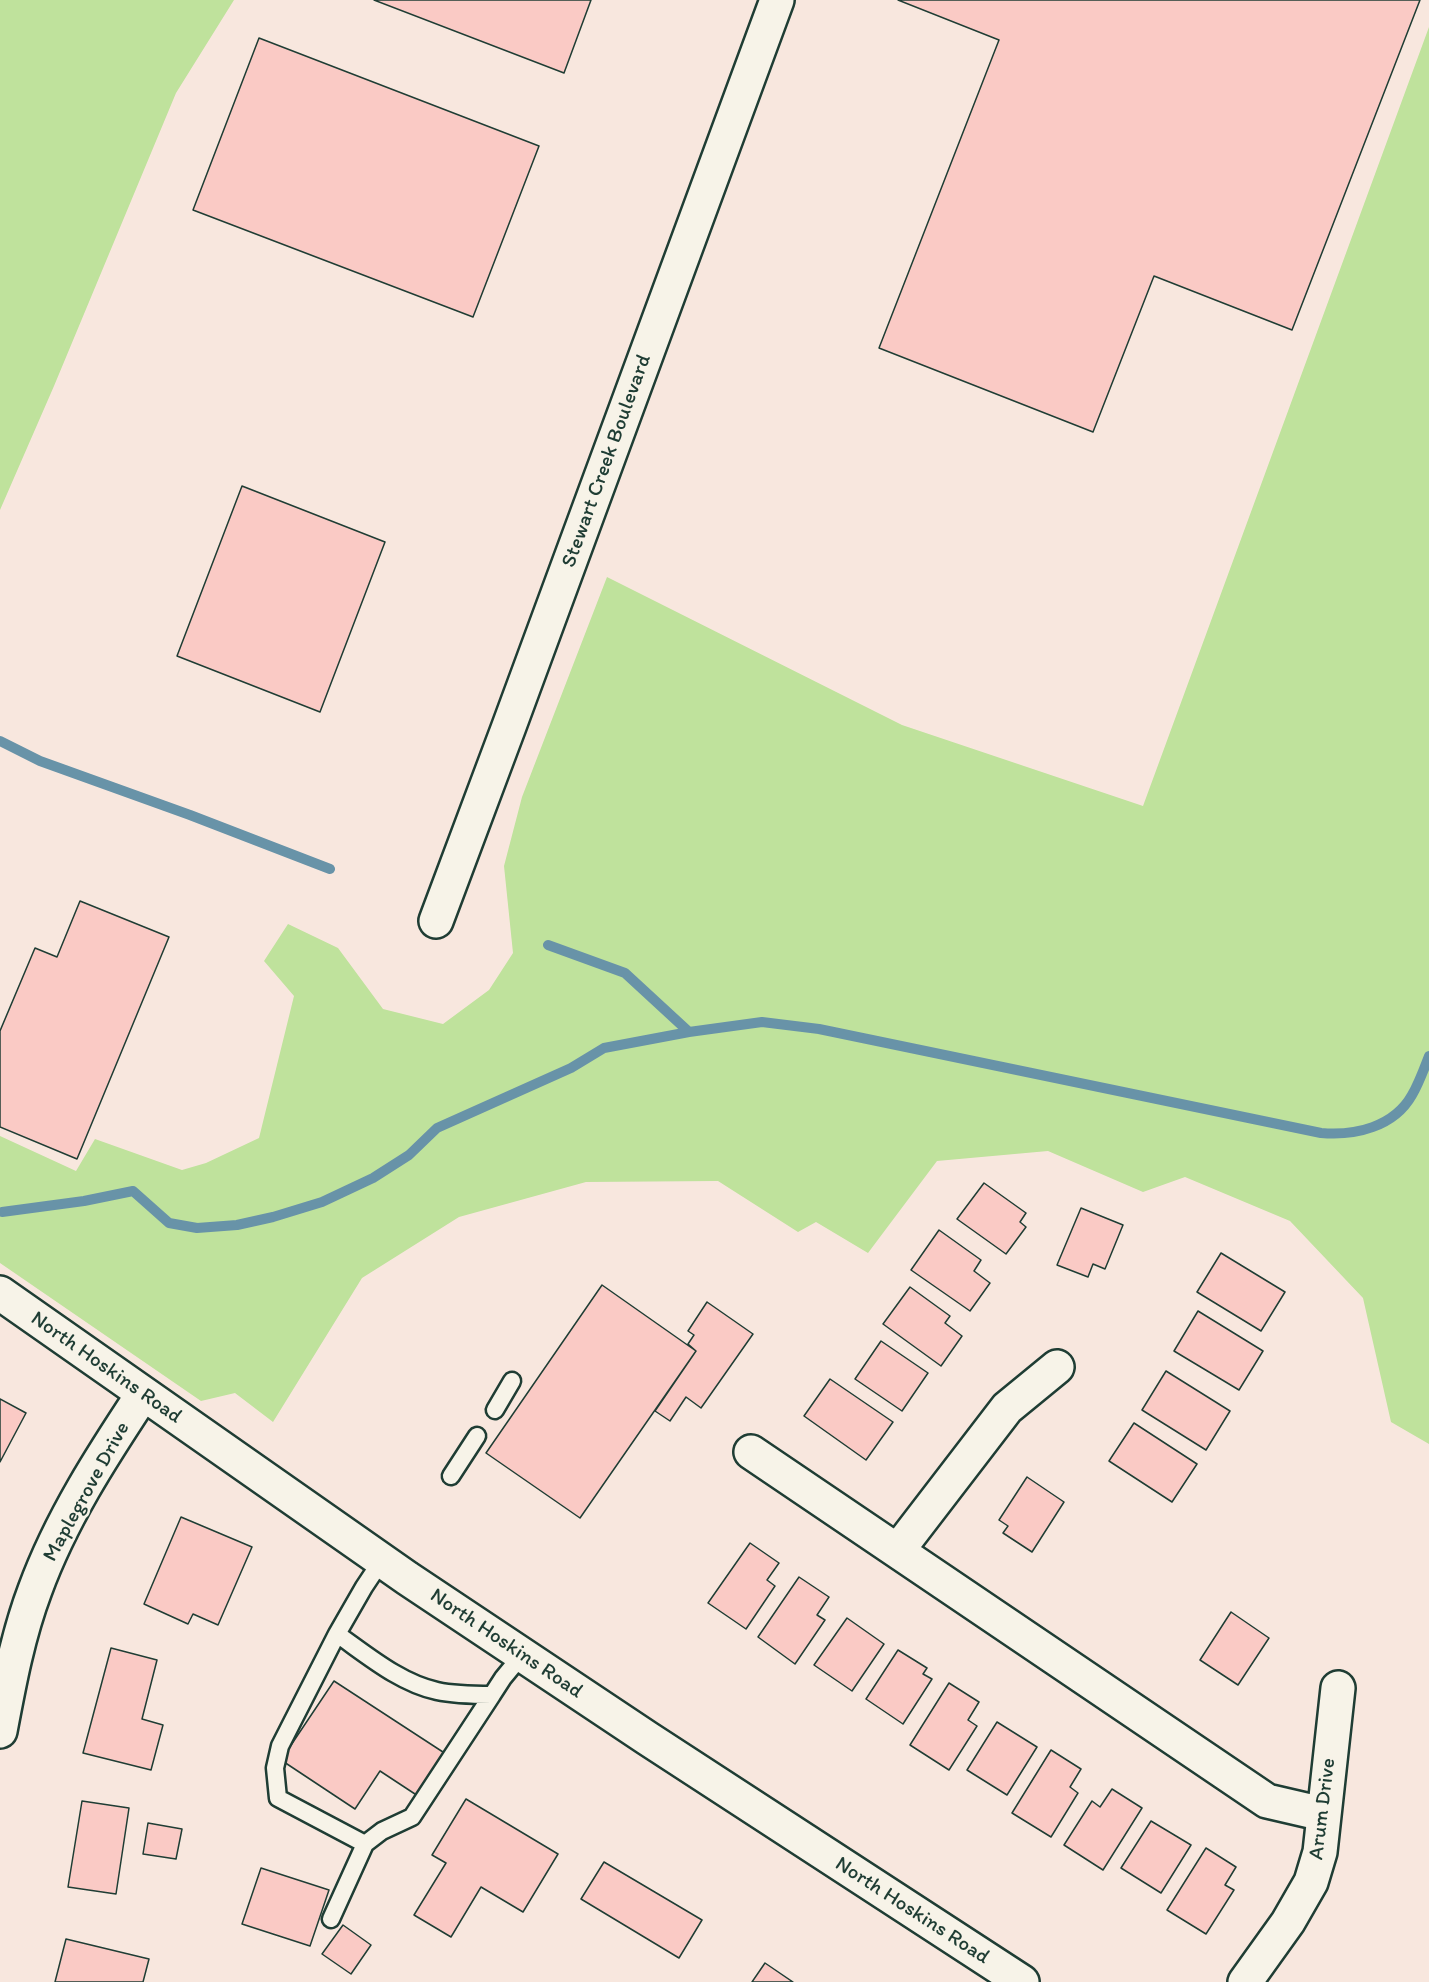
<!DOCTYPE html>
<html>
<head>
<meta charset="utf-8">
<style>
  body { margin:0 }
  canvas { display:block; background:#f8e7de }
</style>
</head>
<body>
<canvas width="1429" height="1982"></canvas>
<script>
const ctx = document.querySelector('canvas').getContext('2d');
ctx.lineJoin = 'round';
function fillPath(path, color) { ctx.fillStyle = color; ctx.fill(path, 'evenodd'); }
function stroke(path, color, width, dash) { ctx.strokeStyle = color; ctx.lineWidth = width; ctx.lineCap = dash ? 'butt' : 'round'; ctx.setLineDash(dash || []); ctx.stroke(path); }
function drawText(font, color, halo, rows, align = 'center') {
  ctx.font = font + ' Itim,sans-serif'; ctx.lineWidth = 5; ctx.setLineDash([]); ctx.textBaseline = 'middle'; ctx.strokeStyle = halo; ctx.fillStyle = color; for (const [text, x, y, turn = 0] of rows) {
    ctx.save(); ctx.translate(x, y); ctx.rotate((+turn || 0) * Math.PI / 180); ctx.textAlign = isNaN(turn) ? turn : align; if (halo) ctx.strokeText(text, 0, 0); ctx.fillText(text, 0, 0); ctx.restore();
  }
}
fillPath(new Path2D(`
  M0,0H234L176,93L54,386L0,510Z
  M1429,27V1444L1391,1422L1363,1298L1290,1221L1185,1177L1143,1192L1048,1151L937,1161L868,1253L816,1222L798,1232L718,1181L586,1182L459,1217L362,1278L273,1422L235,1393L201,1401L0,1263V1136L76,1171L95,1139L182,1170L206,1163L259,1138L294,996L264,961L288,924L338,948L383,1009L443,1024L489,990L513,953L504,866L522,797L607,577L902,725L1143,806Z`), '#bfe29c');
stroke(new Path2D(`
  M0,741L40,761L190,815L330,869
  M548,945L625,973L689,1032
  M2,1212L84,1201L133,1191L169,1223L197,1228L237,1225L273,1217L322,1202L373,1178L409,1155L437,1128L571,1068L604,1048L689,1032L762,1022L819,1029L1321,1133C1355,1136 1394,1127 1412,1095C1419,1083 1424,1069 1429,1056`), '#6893a8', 10);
const building = new Path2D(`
  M374,0H591L564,73Z
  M898,0H1420L1292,330L1154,276L1093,432L879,348L999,40Z
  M259,38L539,146L473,317L193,210Z
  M242,486L385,542L320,712L177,656Z
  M80,901L169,937L77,1159L0,1127V1031L35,948L57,957Z
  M984,1183L1026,1213L1020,1222L1026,1227L1006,1254L957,1219Z
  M1081,1208L1123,1225L1105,1269L1093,1264L1088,1277L1057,1265Z
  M939,1230L981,1260L974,1271L990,1283L970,1311L911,1270Z
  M1221,1253L1285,1292L1261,1331L1197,1292Z
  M602,1285L696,1351L580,1518L486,1453Z
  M910,1287L950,1316L945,1323L962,1336L941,1366L883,1324Z
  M707,1302L753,1334L701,1408L686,1397L670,1421L655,1411L696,1351L688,1344L694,1335L688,1331Z
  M1198,1311L1263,1351L1239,1390L1174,1351Z
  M881,1341L928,1373L902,1411L855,1379Z
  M1166,1371L1230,1411L1206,1450L1142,1410Z
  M830,1379L893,1422L866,1460L804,1416Z
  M0,1399L26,1413L0,1462Z
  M1134,1423L1197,1464L1172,1502L1109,1461Z
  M1027,1477L1064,1502L1032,1552L1003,1533L1008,1526L999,1520Z
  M181,1517L252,1547L218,1625L193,1614L188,1624L144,1604Z
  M750,1543L779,1563L767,1580L775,1586L746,1629L708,1603Z
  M799,1577L829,1597L817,1615L825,1620L795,1664L758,1637Z
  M1231,1612L1269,1638L1238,1685L1200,1660Z
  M847,1618L884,1644L852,1691L814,1665Z
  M111,1648L157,1660L142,1719L163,1725L151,1770L83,1753Z
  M898,1650L927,1668L923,1674L932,1679L903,1724L866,1699Z
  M334,1681L446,1754L418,1796L380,1771L355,1809L281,1760Z
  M949,1683L979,1702L968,1720L977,1726L949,1770L910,1745Z
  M997,1722L1037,1747L1007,1795L967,1770Z
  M1051,1750L1081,1769L1070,1787L1078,1793L1051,1837L1012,1813Z
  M1112,1789L1142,1808L1103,1870L1064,1845L1092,1801L1100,1807Z
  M466,1799L558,1854L523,1912L481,1887L451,1937L414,1915L446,1863L432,1855Z
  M82,1801L129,1808L116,1894L68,1887Z
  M1151,1821L1191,1845L1161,1893L1121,1868Z
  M148,1823L182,1829L176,1859L143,1854Z
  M1206,1848L1236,1867L1225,1885L1234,1890L1206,1934L1167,1910Z
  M604,1862L702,1920L679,1958L581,1899Z
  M261,1868L329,1890L310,1946L242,1924Z
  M343,1925L371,1945L351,1974L322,1954Z
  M66,1939L149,1959L143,1982H55Z
  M765,1963L793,1982H752Z`);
fillPath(building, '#facac5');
stroke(building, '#1f3d34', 1.5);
const lane = new Path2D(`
  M495,1410L512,1381
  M451,1476L477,1436
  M382,1560L364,1587L337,1634C367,1655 400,1683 437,1691C455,1695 474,1695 492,1695L503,1678L522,1655
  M337,1634L280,1746L275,1768L278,1798L365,1844L382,1831L412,1817L492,1695
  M331,1919L365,1844`);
const street = new Path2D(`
  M436,921C552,615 662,307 777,0
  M751,1452L1267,1801L1323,1814
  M898,1550L1007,1408L1057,1367
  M0,1731C9,1683 18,1635 35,1590C61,1519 102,1456 143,1394
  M1245,1982L1288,1922L1311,1882L1320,1852L1338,1688`);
const secondary = new Path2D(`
  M0,1293L407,1578L647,1738L1022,1982`);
stroke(lane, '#1f3d34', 21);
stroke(street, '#1f3d34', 38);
stroke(secondary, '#1f3d34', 38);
stroke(lane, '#f7f3e8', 16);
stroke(street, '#f7f3e8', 33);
stroke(secondary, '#f7f3e8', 33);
drawText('21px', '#1f3d34', '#f7f3e8', [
  ["Stewart Creek Boulevard",607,461,-70],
  ["North Hoskins Road",106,1368,35],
  ["Maplegrove Drive",87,1492,-61],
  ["North Hoskins Road",506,1644,34],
  ["Arum Drive",1323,1809,-83],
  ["North Hoskins Road",912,1911,33]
]);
</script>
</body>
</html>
